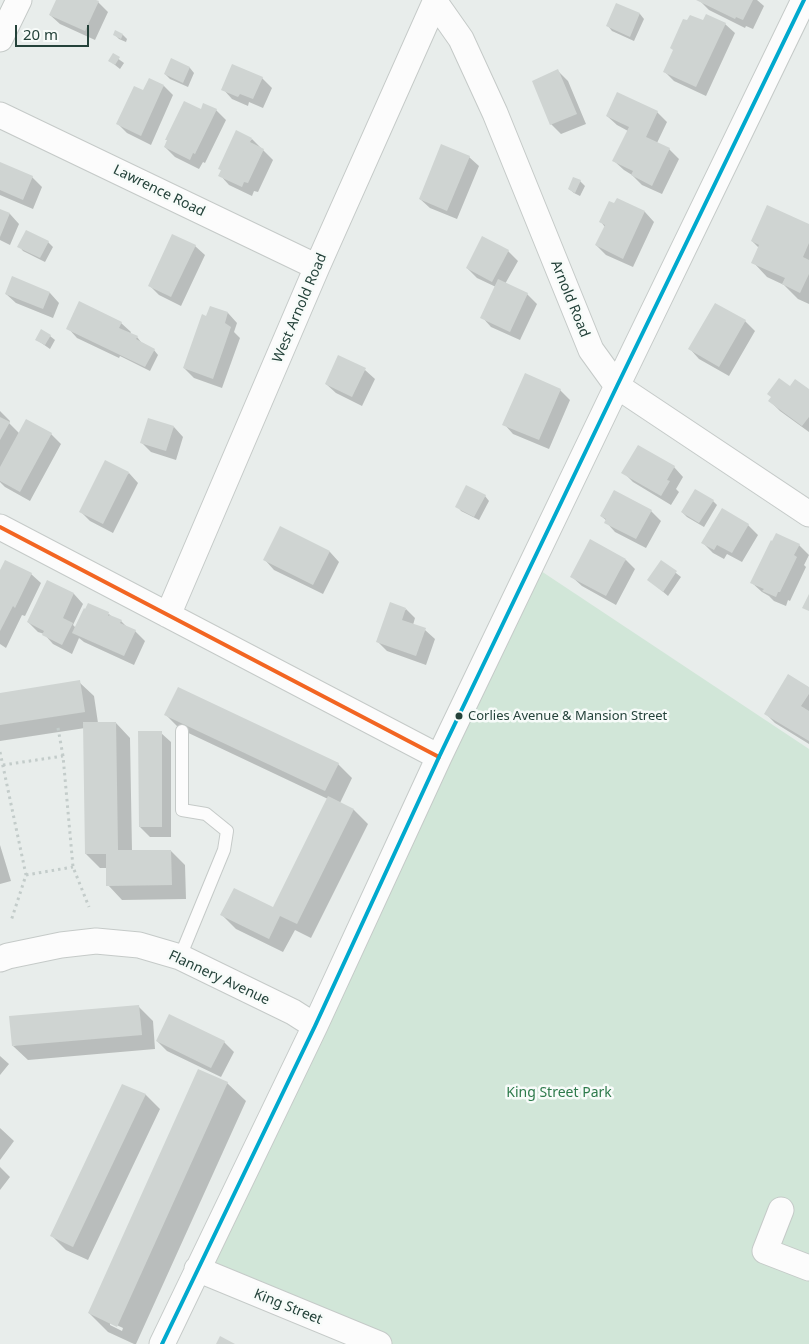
<!DOCTYPE html>
<html>
<head>
<meta charset="utf-8">
<style>
  body { margin:0 }
  #map { position:relative; width:809px; height:1344px; overflow:hidden; background:#e8edeb; font-family:"Noto Sans",sans-serif }
  canvas { display:block }
  .scale { position:absolute; left:15px; top:25px; width:74px; height:22px; box-sizing:border-box; border:2px solid #24423a; border-top:0; padding-left:6px; font-size:15px; line-height:18px; white-space:nowrap; color:#24423a; -webkit-text-stroke:4px #f7fbf9; paint-order:stroke }
</style>
</head>
<body>
<div id="map">
<canvas width="809" height="1344"></canvas>
<div class="scale">20 m</div>
</div>
<script>
const ctx = document.querySelector('canvas').getContext('2d');
ctx.lineJoin = 'round';
function fillPath(path, color) { ctx.fillStyle = color; ctx.fill(path, 'evenodd'); }
function stroke(path, color, width, dash) { ctx.strokeStyle = color; ctx.lineWidth = width; ctx.lineCap = dash ? 'butt' : 'round'; ctx.setLineDash(dash || []); ctx.stroke(path); }
function drawText(font, color, halo, rows, align = 'center') {
  ctx.font = font + ' "Noto Sans",sans-serif'; ctx.lineWidth = 5; ctx.setLineDash([]); ctx.textBaseline = 'middle'; ctx.strokeStyle = halo; ctx.fillStyle = color; for (const [text, x, y, turn = 0] of rows) {
    ctx.save(); ctx.translate(x, y); ctx.rotate((+turn || 0) * Math.PI / 180); ctx.textAlign = isNaN(turn) ? turn : align; if (halo) ctx.strokeText(text, 0, 0); ctx.fillText(text, 0, 0); ctx.restore();
  }
}
fillPath(new Path2D(`
  M532,565L809,749V1344H379L197,1269Z`), '#d1e6d8');
fillPath(new Path2D(`
  M57,0H93L98,2L108,12L95,40L60,24L50,15Z
  M699,0H757L764,6L753,29L746,26L745,28L709,10Z
  M617,5L640,14L644,19L634,41L612,31L608,26Z
  M704,22L725,24L735,33L706,96L674,81L664,71Z
  M116,32L123,35L127,39L126,42L119,39L115,35Z
  M113,55L124,63L120,69L110,61Z
  M171,60L190,68L194,73L188,87L170,79L165,74Z
  M558,71L568,81L586,124L561,134L551,124Z
  M262,78L272,88L263,108L249,102L248,106L232,99L223,89Z
  M164,86L173,95L151,145L127,133L118,124L144,92Z
  M216,110L226,120L205,163L203,162L199,169L175,157L165,147L201,111Z
  M657,112L667,122L657,143L669,149L679,159L662,194L642,185L632,175L624,170L614,161L628,131L617,125L607,116Z
  M252,139L273,160L258,192L254,191L252,196L229,185L220,175L222,171L220,169Z
  M469,157L479,166L457,219L430,208L420,199Z
  M0,163L32,177L42,187L33,209L0,195Z
  M580,181L585,186L580,196L574,193L569,189Z
  M618,200L645,212L654,222L633,267L606,255L596,245L605,227L601,222Z
  M0,210L10,214L19,224L10,245L0,240Z
  M809,226V304L798,299L784,285L767,277L753,262L759,248L752,241Z
  M26,232L48,242L53,247L45,262L23,251L19,246Z
  M195,246L205,255L181,306L159,295L150,286Z
  M508,251L518,261L505,284L527,294L537,304L520,340L491,327L482,317L496,287L477,278L467,268Z
  M50,293L59,303L53,318L16,303L6,294Z
  M716,305L745,321L755,331L729,376L699,359L690,349Z
  M228,313L237,323L234,332L240,338L222,388L194,378L184,368L207,317Z
  M121,323L131,332L130,334L137,337L141,342V343L154,350L158,355L150,371L120,356L119,358L77,338L68,328Z
  M50,336L55,340L50,349L37,340Z
  M365,370L375,379L362,406L336,393L326,384Z
  M790,388L809,390V432L780,411L770,401L772,398Z
  M560,390L570,400L549,449L513,434L504,424Z
  M0,411L10,421L9,423L19,433L51,434L61,444L30,501L5,487L0,482Z
  M174,427L183,437L176,460L151,452L141,442Z
  M674,467L683,477L676,489L679,492L671,505L633,482L623,472Z
  M129,473L138,483L113,533L90,521L80,511Z
  M485,496L489,501L479,520L461,511L457,506Z
  M713,501L717,505L704,527L687,517L682,512Z
  M651,511L661,521L646,548L615,532L606,522L607,521L601,516Z
  M748,525L758,535L742,562L727,554L724,559L713,553L703,543Z
  M281,528L330,552L339,562L323,594L274,570L265,560Z
  M799,545L809,555L804,565L806,567L790,601L788,600L786,606L774,601L769,596L762,592L752,583Z
  M626,560L635,569L616,605L582,586L572,577Z
  M662,562L681,577L668,596L649,580Z
  M0,573L31,574L41,583L25,616L22,615L6,648L0,644Z
  M47,582L74,594L83,604L73,625L76,628L109,614L113,618L121,621L128,628L135,631L145,641L134,665L84,642L79,638L72,654L53,644L44,634L38,632L28,622Z
  M406,609L415,618L413,625L425,630L435,639L426,665L387,651L377,641Z
  M79,682L94,696L98,723H116L130,738L132,851H171L185,865L186,899L122,900L108,885L107,868H100L86,854L85,728L0,741V694Z
  M809,688V744L775,723L766,714Z
  M166,715L338,764L352,778L340,803L354,810L368,824L311,938L295,930L283,952L236,929L222,915L273,909L328,799L180,729Z
  M161,733L171,742V837H150L140,827Z
  M0,845L11,881L0,884Z
  M139,1007L153,1021L155,1049L28,1060L13,1046Z
  M157,1041L224,1042L234,1052L221,1077L167,1051Z
  M0,1056L9,1064L0,1075Z
  M227,1083L246,1101L136,1344H134L108,1332L89,1313ZM110,1322L123,1328L122,1331L110,1325Z
  M122,1086L146,1095L160,1109L88,1260L66,1250L52,1236Z
  M0,1128L14,1141L0,1160Z
  M0,1167L10,1177L0,1190Z`), '#0003');
fillPath(new Path2D(`
  M56,0H96L99,1L85,31L49,15Z
  M696,0H753L743,20L736,17L735,19Z
  M616,3L640,13L630,37L606,26Z
  M706,14L726,23L696,87L663,72L673,50L670,48L683,19L687,20L690,15L703,20Z
  M115,30L123,34L121,39L113,35Z
  M113,53L120,57L115,65L108,61Z
  M171,58L190,67L183,83L164,74Z
  M232,64L263,77L253,99L240,94L238,97L221,90Z
  M558,69L577,114L550,125L532,81Z
  M149,78L164,85L141,136L116,124L134,86L143,90Z
  M617,92L658,111L646,137L670,148L652,186L631,175L633,171L612,161L629,127L606,116Z
  M184,101L201,109L203,103L217,109L195,154L193,153L190,160L164,147L167,140H165Z
  M236,130L252,138L250,142L264,149L248,183L244,182L242,187L218,176L221,170L218,169Z
  M441,144L470,156L447,211L419,199Z
  M0,162L33,176L23,200L0,190Z
  M573,177L581,180L575,193L568,189Z
  M617,198L645,211L623,259L595,245L605,225L599,222L609,201L614,203Z
  M767,205L809,224V243L803,257L809,260V274L800,293L782,284L785,278L751,263L759,245L751,241Z
  M0,209L10,213L0,237Z
  M26,230L49,241L40,258L17,247Z
  M172,234L196,245L171,297L148,286Z
  M482,236L509,250L492,282L466,268Z
  M12,276L50,292L43,309L5,294Z
  M498,279L528,293L510,332L480,318Z
  M79,301L122,322L119,328L138,336L136,339L155,349L145,367L66,329Z
  M715,303L746,320L719,367L688,349Z
  M210,306L228,312L225,323L231,327L213,379L183,368L202,314L206,316Z
  M41,329L51,335L45,345L35,340Z
  M338,355L366,368L352,397L325,384Z
  M525,373L561,389L539,440L502,425Z
  M779,378L790,386L795,379L809,389V417L802,426L768,401L771,397L767,394Z
  M0,417L10,422L0,440Z
  M148,418L174,426L166,451L140,443Z
  M26,419L52,433L20,492L0,481V467Z
  M638,445L675,466L667,480L670,481L661,496L621,473Z
  M105,460L129,472L103,524L79,512Z
  M466,485L486,495L474,517L455,507Z
  M695,489L714,500L699,523L681,512Z
  M614,490L652,510L636,539L604,523L606,519L600,516Z
  M722,508L749,524L732,553L717,545L714,550L701,543Z
  M280,526L330,551L313,585L263,560Z
  M776,533L800,544L794,555L797,557L780,592H778L776,597L762,591L764,589L750,583L771,540L772,541Z
  M590,539L626,559L606,596L570,577Z
  M5,560L32,573L15,608L13,606L0,631V570Z
  M661,560L677,571L663,592L647,580Z
  M47,580L74,593L63,618L73,623L62,645L42,635L44,631L27,622Z
  M809,594V611L802,608Z
  M390,602L406,608L402,620L426,628L416,656L376,642Z
  M88,603L109,612L108,616L110,615L122,620L120,623L136,630L124,656L72,633L84,608L85,609Z
  M788,674L809,687V694L801,706L809,711V741L764,714Z
  M80,680L85,712L0,725V693Z
  M178,687L339,763L325,791L164,715Z
  M83,722H116L118,850H171L172,885L106,886V854H85Z
  M138,731H162V827H139Z
  M328,796L354,809L297,924L280,916L269,939L220,915L234,888L273,907Z
  M139,1005L142,1035L12,1046L9,1016Z
  M169,1014L225,1041L211,1068L156,1041Z
  M198,1069L228,1082L117,1327L88,1313Z
  M122,1084L146,1094L73,1247L50,1236Z
  M220,1336L235,1344H216Z`), '#cfd4d2');
const service = new Path2D(`
  M180,957L224,850L227,831L206,814L182,810V731`);
const minor = new Path2D(`
  M435,2L461,39L495,113L591,350L617,386L809,514
  M0,39L19,0
  M0,115L317,267
  M0,527L439,757
  M168,615L317,267L436,0
  M0,959L8,956L61,945L96,941L139,945L180,957L293,1012L315,1026
  M781,1210L765,1251L809,1268
  M197,1269L379,1344
  M162,1344L315,1026L439,757L617,386L804,0`);
stroke(service, '#c5cac8', 14);
stroke(minor, '#c5cac8', 27);
stroke(new Path2D(`
  M58,728L63,756L73,867L89,907
  M0,752L26,875L11,921
  M3,765L63,756
  M26,875L73,867`), '#c3ccca', 3, [2.5, 4]);
stroke(service, '#fcfcfc', 12);
stroke(minor, '#fcfcfc', 25);
stroke(new Path2D(`
  M0,527L439,757`), '#f26522', 4);
stroke(new Path2D(`
  M162,1344L315,1026L439,757L617,386L804,0`), '#00a9ce', 4);
for (const [x, y, r, color] of [
  [459,716,4.5,"#24423a"]
]) { const dot = new Path2D(); dot.arc(x, y, r, 0, 2 * Math.PI); ctx.fillStyle = color; ctx.fill(dot); stroke(dot, '#f7fbf9', 2); }
drawText('13px', '#24423a', '#f7fbf9', [
  ["Corlies Avenue & Mansion Street",468,716]
], 'left');
drawText('14px', '#24423a', '#f7fbf9', [
  ["Lawrence Road",159,191,26],
  ["Arnold Road",570,299,68],
  ["West Arnold Road",300,308,-67],
  ["Flannery Avenue",219,978,25],
  ["King Street",288,1307,22]
]);
drawText('14px', '#2d7a4b', '#f7fbf9', [
  ["King Street Park",559,1093]
]);
</script>
</body>
</html>
